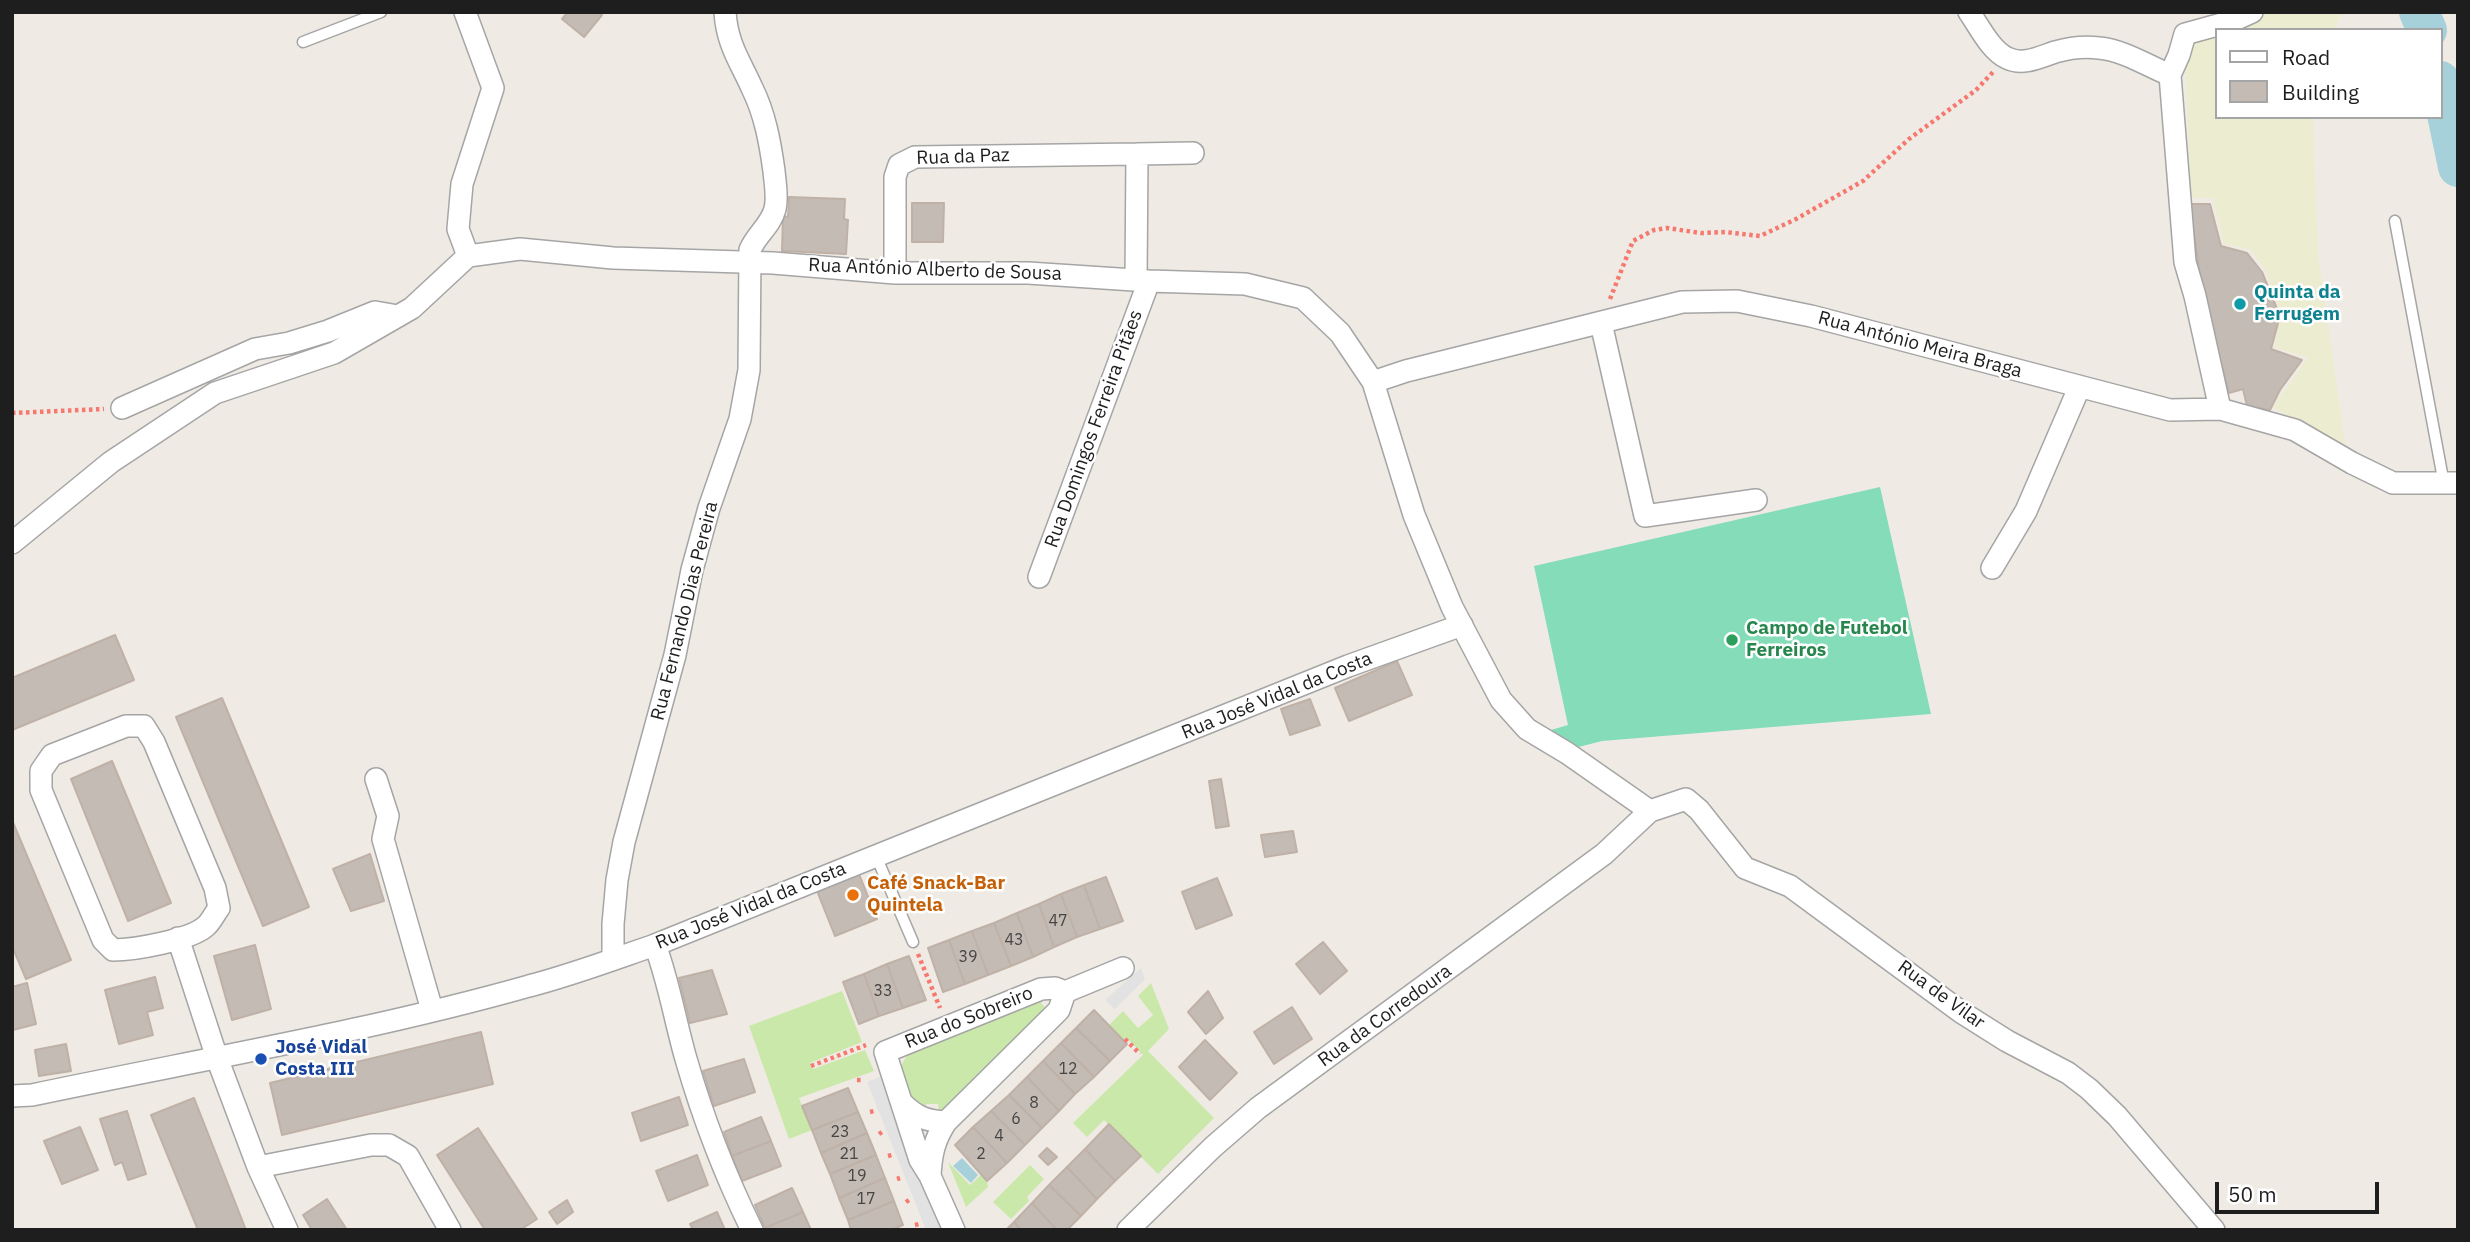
<!DOCTYPE html>
<html>
<head>
<meta charset="utf-8">
<style>
  body { margin:0 }
  #map { position:relative; width:2470px; height:1242px; overflow:hidden; background:#efebe4; font-family:"IBM Plex Sans",sans-serif }
  canvas { display:block }
  .frame { position:absolute; inset:0; border:14px solid #1e1e1e; pointer-events:none }
  .legend { position:absolute; left:2215px; top:28px; width:228px; height:91px; box-sizing:border-box; background:#fff; border:2px solid #a5a5a5; margin:0; padding:9px 12px; list-style:none; font-size:21px; color:#1e1e1e }
  .legend li { display:flex; align-items:center; gap:14px; height:35px }
  .legend b { width:35px; border:2px solid #a5a5a5 }
  .scale { position:absolute; left:2215px; top:1182px; width:164px; height:32px; box-sizing:border-box; border:4px solid #1e1e1e; border-top:0; padding-left:9px; font-size:21px; line-height:24px; white-space:nowrap; color:#1e1e1e; -webkit-text-stroke:5px #fff; paint-order:stroke }
</style>
</head>
<body>
<div id="map">
<canvas width="2470" height="1242"></canvas>
<div class="frame"></div>
<ul class="legend">
<li><b style="height:9px;background:#fff"></b>Road</li>
<li><b style="height:19px;background:#c3bbb4"></b>Building</li>
</ul>
<div class="scale">50 m</div>
</div>
<script>
const ctx = document.querySelector('canvas').getContext('2d');
ctx.lineJoin = 'round';
function fillPath(path, color) { ctx.fillStyle = color; ctx.fill(path, 'evenodd'); }
function stroke(path, color, width, dash) { ctx.strokeStyle = color; ctx.lineWidth = width; ctx.lineCap = dash ? 'butt' : 'round'; ctx.setLineDash(dash || []); ctx.stroke(path); }
function drawText(font, color, halo, rows, align = 'center') {
  ctx.font = font + ' "IBM Plex Sans",sans-serif'; ctx.lineWidth = 5; ctx.setLineDash([]); ctx.textBaseline = 'middle'; ctx.strokeStyle = halo; ctx.fillStyle = color; for (const [text, x, y, turn = 0] of rows) {
    ctx.save(); ctx.translate(x, y); ctx.rotate((+turn || 0) * Math.PI / 180); ctx.textAlign = isNaN(turn) ? turn : align; if (halo) ctx.strokeText(text, 0, 0); ctx.fillText(text, 0, 0); ctx.restore();
  }
}
fillPath(new Path2D(`
  M2256,12H2342L2335,30H2221Z
  M2216,32V117H2313L2318,253L2346,450L2273,407L2308,358L2274,347L2281,315L2265,270L2250,249L2224,244L2213,198H2191L2184,43Z`), '#ecedd0');
fillPath(new Path2D(`
  M1151,983L1169,1029L1148,1051L1214,1118L1158,1174L1104,1120L1087,1137L1073,1123L1143,1055L1127,1038L1124,1041L1109,1025L1123,1011L1138,1028L1153,1015L1138,996Z
  M842,991L862,1042L810,1063L813,1069L865,1050L874,1071L799,1098L812,1130L789,1139L749,1026Z
  M1033,1000L1040,1001L1045,1008L1044,1016L946,1112H939L938,1104H926V1111C915,1106 913,1102 908,1091C898,1071 898,1063 916,1047Z
  M948,1162L970,1185L982,1174L987,1181L988,1187L966,1207Z
  M1030,1165L1044,1179L1027,1197L1029,1201L1011,1219L993,1202Z`), '#cbe8ab');
fillPath(new Path2D(`
  M1880,487L1931,714L1602,741L1571,749L1551,730L1568,725L1534,566Z`), '#84dcb8');
fillPath(new Path2D(`
  M1141,968L1145,979L1115,1009L1105,1000Z
  M884,1075L943,1230H926L867,1082Z`), '#e2e2e2');
fillPath(new Path2D(`
  M962,1158L978,1175L971,1183L953,1166Z`), '#a6d1db');
stroke(new Path2D(`
  M2419,12L2427,30
  M2440,81L2458,167`), '#a6d1db', 40);
const building = new Path2D(`
  M568,12H598L602,15L584,37L562,19Z
  M789,197L845,199L844,219L848,220L846,254L782,251L783,216L788,217Z
  M912,203H944L943,242H912Z
  M2190,204H2210L2221,246L2247,253L2262,272L2280,316L2271,349L2302,360L2280,390L2270,410L2247,406L2243,389L2229,393L2202,292Z
  M115,635L134,680L12,730V678Z
  M1397,661L1412,695L1349,721L1335,688Z
  M222,698L309,907L263,926L176,717Z
  M1310,699L1320,725L1290,735L1281,709Z
  M112,761L171,903L128,921L71,779Z
  M1221,779L1229,826L1216,828L1209,781Z
  M12,820L71,960L26,979L12,946Z
  M1293,831L1297,852L1265,857L1261,835Z
  M370,854L384,901L351,911L333,869Z
  M859,874L877,919L835,936L817,891Z
  M1106,877L1123,921L1100,929L1084,885Z
  M1217,878L1232,915L1196,929L1182,892Z
  M1084,885L1100,929L1077,937L1061,894Z
  M1061,894L1077,937L1054,947L1039,904Z
  M1039,904L1054,947L1033,957L1017,913Z
  M1017,913L1033,957L1011,966L994,923Z
  M994,923L1011,966L988,975L972,931Z
  M972,931L988,975L965,984L949,940Z
  M949,940L965,984L943,992L928,948Z
  M1323,942L1347,971L1320,994L1296,964Z
  M255,945L271,1009L232,1020L214,956Z
  M909,956L926,1000L903,1008L887,964Z
  M887,964L903,1008L879,1016L864,974Z
  M712,970L727,1014L690,1023L679,978Z
  M864,974L879,1016L859,1024L843,982Z
  M155,977L163,1008L147,1012L153,1035L119,1044L105,990Z
  M27,983L36,1024L13,1030L12,987Z
  M1208,991L1223,1018L1206,1034L1188,1012Z
  M1292,1007L1312,1039L1274,1064L1254,1032Z
  M1094,1010L1127,1044L1110,1061L1076,1028Z
  M1076,1028L1110,1061L1094,1077L1061,1043Z
  M481,1032L493,1084L282,1135L270,1083Z
  M1205,1040L1237,1073L1210,1100L1179,1067Z
  M1061,1043L1094,1077L1075,1094L1043,1061Z
  M66,1044L71,1071L39,1076L35,1050Z
  M744,1059L755,1092L714,1106L703,1071Z
  M1043,1061L1075,1094L1059,1111L1027,1077Z
  M1027,1077L1059,1111L1042,1128L1009,1095Z
  M848,1088L858,1112L812,1130L802,1106Z
  M1009,1095L1042,1128L1025,1145L991,1111Z
  M679,1097L688,1125L641,1141L632,1113Z
  M194,1098L246,1230H198L151,1115Z
  M127,1111L146,1174L128,1180L122,1162L115,1165L100,1119Z
  M991,1111L1025,1145L1007,1163L973,1127Z
  M858,1112L867,1133L821,1153L812,1130Z
  M761,1117L771,1141L732,1156L724,1132Z
  M1109,1124L1141,1156L1115,1181L1085,1149Z
  M80,1127L98,1170L62,1184L44,1141Z
  M973,1127L1007,1163L987,1181L955,1145Z
  M478,1128L537,1219L520,1230H485L437,1155Z
  M867,1133L876,1155L830,1174L821,1153Z
  M771,1141L781,1166L742,1181L732,1156Z
  M1047,1148L1057,1157L1048,1165L1039,1156Z
  M1085,1149L1115,1181L1097,1199L1067,1167Z
  M697,1155L708,1185L668,1201L656,1171Z
  M876,1155L885,1178L839,1198L830,1174Z
  M1067,1167L1097,1199L1081,1216L1049,1185Z
  M885,1178L894,1201L848,1220L839,1198Z
  M1049,1185L1081,1216L1067,1230H1057L1032,1203Z
  M792,1188L803,1212L765,1228L755,1205Z
  M327,1199L347,1230H312L303,1215Z
  M567,1200L573,1212L557,1224L549,1212Z
  M894,1201L903,1225L891,1230H851L848,1220Z
  M1032,1203L1057,1230H1021L1014,1222Z
  M717,1212L725,1230H693L690,1224Z
  M803,1212L811,1230H765V1228Z
  M1014,1222L1021,1230H1006Z`);
fillPath(building, '#c3bbb4');
stroke(building, '#c0b1a7', 2);
const lane = new Path2D(`
  M303,42L381,12
  M2395,221L2444,484
  M876,856L913,942`);
const street = new Path2D(`
  M465,12L493,88L462,184L458,229L468,256
  M1969,12C1979,26 1991,51 2007,58C2023,66 2040,57 2055,52C2069,48 2084,46 2099,48C2123,50 2148,66 2170,75
  M895,273V177L899,165L915,157L1137,154
  M1136,280L1137,154L1193,153
  M1601,323L1645,516L1756,500
  M1373,382L1406,371L1682,302L1737,301L1811,316L2170,410L2220,409L2295,430L2352,463L2393,483H2458
  M122,408L255,349L289,343L328,331L375,312L398,316
  M2220,409L2195,296L2185,262L2170,75L2179,55L2185,34L2232,21L2252,12
  M12,543L111,462L215,393L334,353L412,308L468,256L520,249L613,258L773,263L895,273H1028L1149,281L1245,284L1303,298L1340,333L1373,382L1414,515L1452,607L1501,700L1527,729L1567,753L1650,811
  M1992,568L2026,511L2079,388
  M1039,577L1149,281
  M126,726H144L154,742L215,888L219,908C215,913 211,922 206,926C191,940 134,950 113,950L103,940L41,790V771L52,755Z
  M376,779L388,816L383,839L432,1010
  M178,938L217,1058L258,1167L287,1230
  M655,945C669,982 675,1021 686,1059C703,1118 725,1175 752,1230
  M613,959V924L617,880L624,842L675,655L692,570L709,508L740,419L749,370L750,250C756,235 771,225 775,209C778,197 775,183 774,171C770,142 765,114 752,88C740,61 727,44 725,12
  M12,1096L32,1095C198,1060 366,1032 529,986C572,975 614,959 655,945L1348,666L1462,625
  M902,1103C916,1117 926,1121 946,1122
  M258,1167L371,1145H389L408,1156L450,1230
  M930,1176C931,1155 934,1140 946,1122L1059,1010L1065,992
  M954,1230L930,1176L920,1160L885,1052L1041,989L1055,988L1065,992L1123,968
  M1128,1230L1213,1147L1258,1108L1604,854L1650,811L1686,799L1699,810L1745,868L1790,886L1961,1012L2007,1041L2068,1073L2089,1089L2117,1116L2214,1230`);
stroke(lane, '#a5a5a5', 13);
stroke(street, '#a5a5a5', 24);
stroke(new Path2D(`
  M1610,299L1633,241L1654,230L1667,228L1701,233L1725,232L1760,236L1796,219L1863,181L1909,139L1976,90L1994,71
  M12,413L104,409
  M918,954L940,1008
  M1125,1039L1140,1054
  M811,1066L866,1045
  M857,1080H862
  M870,1112L874,1111
  M879,1134L882,1132
  M888,1156L892,1155
  M897,1179L900,1178
  M906,1202L909,1200
  M915,1225L919,1224`), '#f6786e', 4.5, [3.5, 3.5]);
stroke(lane, '#fff', 10);
stroke(street, '#fff', 21);
for (const [x, y, r, color] of [
  [2240,304,7,"#0f9aa8"],
  [1732,640,7,"#2e9e5b"],
  [853,895,7,"#e8710a"],
  [261,1059,7,"#1a4fb4"]
]) { const dot = new Path2D(); dot.arc(x, y, r, 0, 2 * Math.PI); ctx.fillStyle = color; ctx.fill(dot); stroke(dot, '#fff', 2.5); }
drawText('16px', '#474544', null, [
  ["47",1058,921],
  ["43",1014,940],
  ["39",968,957],
  ["33",883,991],
  ["12",1068,1069],
  ["8",1034,1103],
  ["6",1016,1119],
  ["23",840,1132],
  ["4",999,1136],
  ["21",849,1154],
  ["2",981,1154],
  ["19",857,1176],
  ["17",866,1199]
]);
drawText('19px', '#1e1e1e', '#fff', [
  ["Rua da Paz",963,157,-2],
  ["Rua António Alberto de Sousa",935,270,2],
  ["Rua António Meira Braga",1920,345,15],
  ["Rua Domingos Ferreira Pitães",1094,429,-70],
  ["Rua Fernando Dias Pereira",685,611,-76],
  ["Rua José Vidal da Costa",1277,696,-22],
  ["Rua José Vidal da Costa",751,906,-22],
  ["Rua de Vilar",1941,995,36],
  ["Rua da Corredoura",1385,1016,-36],
  ["Rua do Sobreiro",969,1018,-22]
]);
drawText('bold 19px', '#0d838f', '#fff', [
  ["Quinta da",2254,293],
  ["Ferrugem",2254,315]
], 'left');
drawText('bold 19px', '#27864d', '#fff', [
  ["Campo de Futebol",1746,629],
  ["Ferreiros",1746,651]
], 'left');
drawText('bold 19px', '#c56008', '#fff', [
  ["Café Snack-Bar",867,884],
  ["Quintela",867,906]
], 'left');
drawText('bold 19px', '#164399', '#fff', [
  ["José Vidal",275,1048],
  ["Costa III",275,1070]
], 'left');
</script>
</body>
</html>
